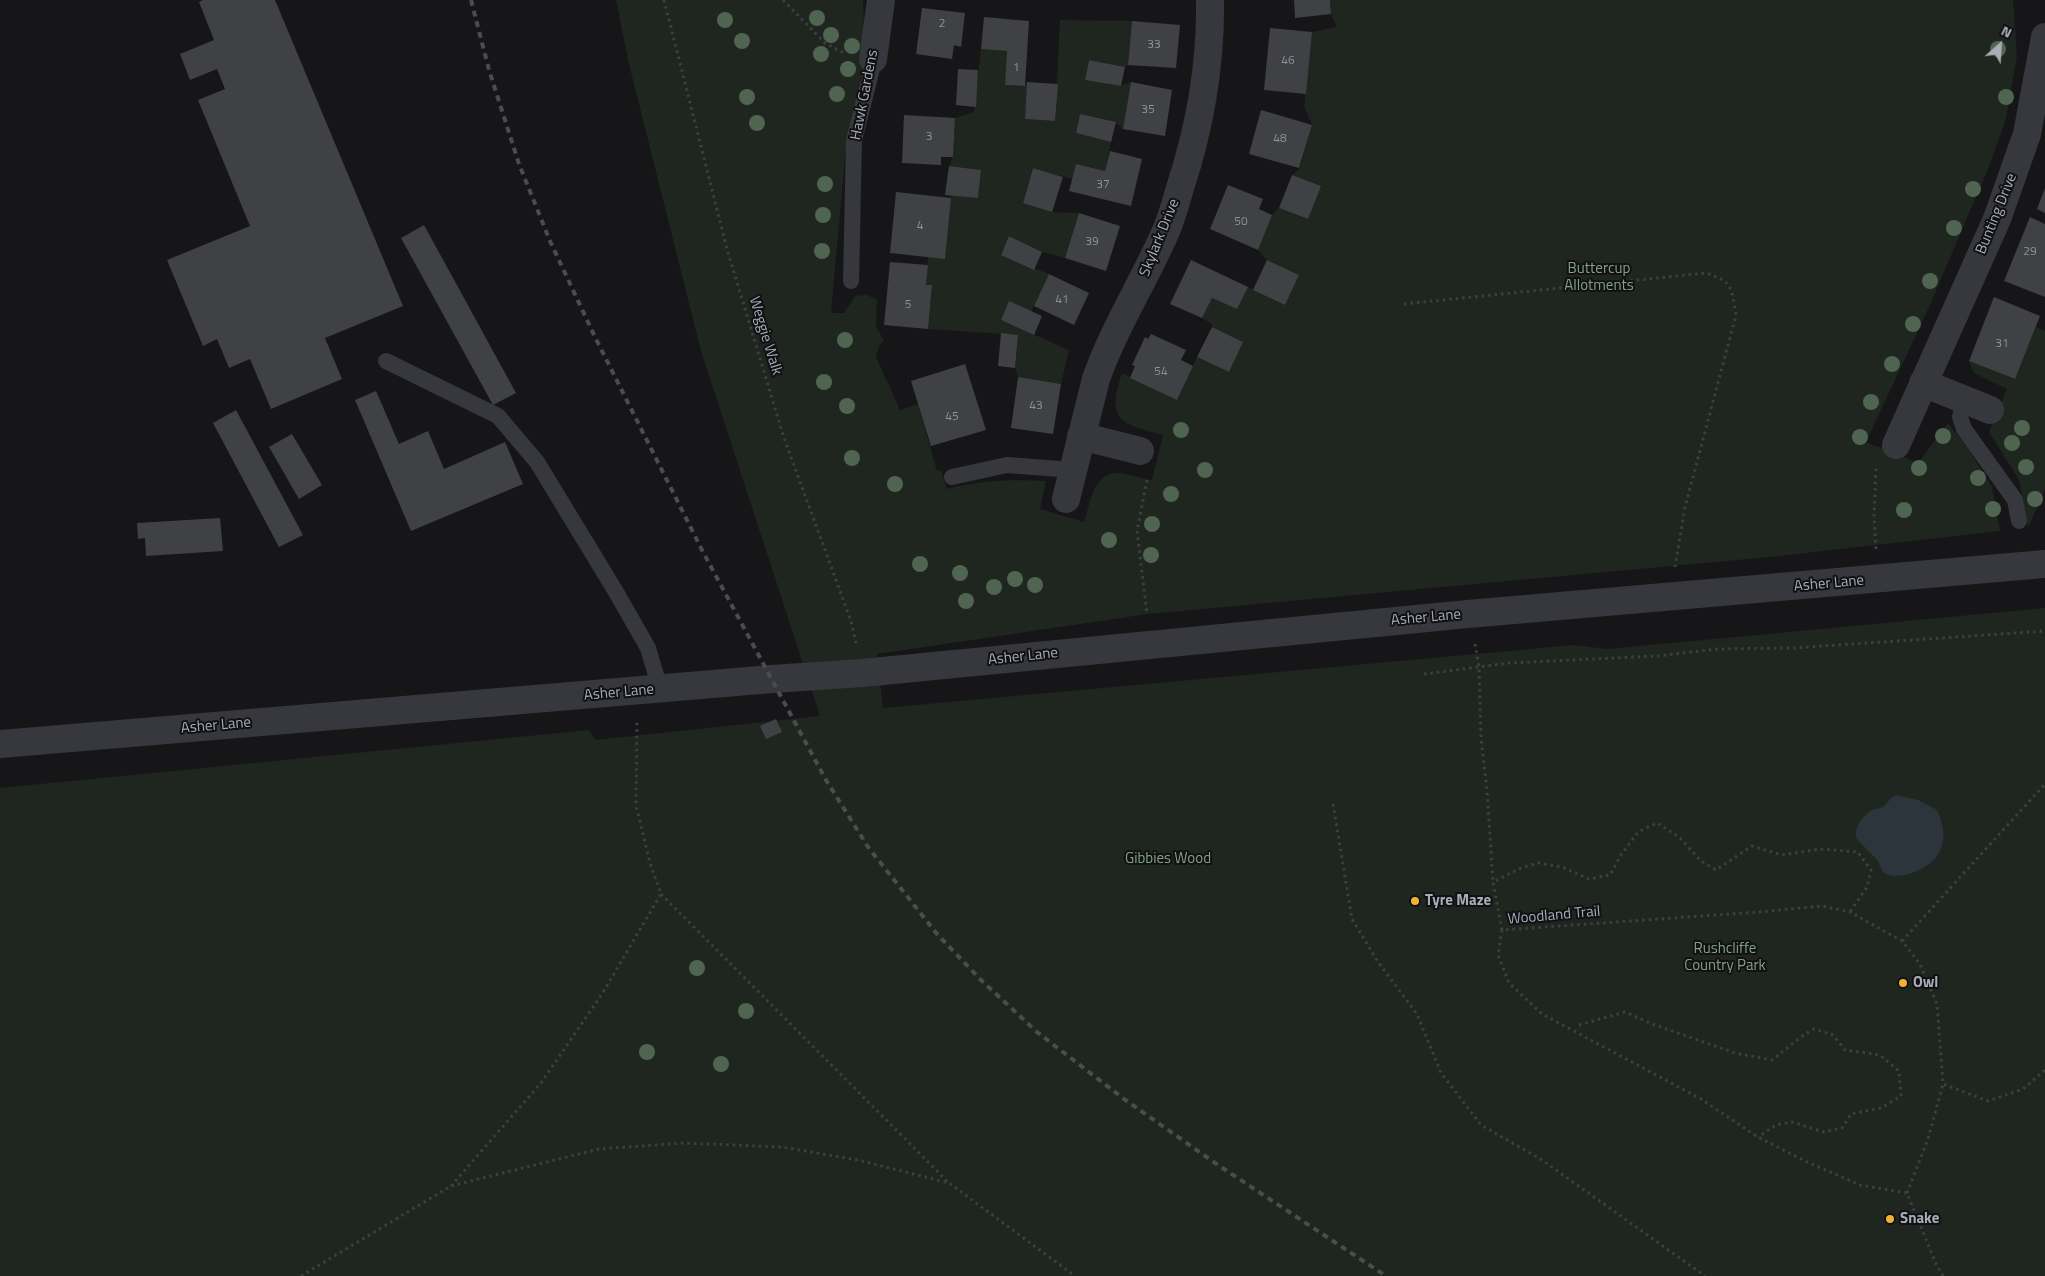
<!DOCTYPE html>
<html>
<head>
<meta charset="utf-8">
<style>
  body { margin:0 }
  #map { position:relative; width:2045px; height:1276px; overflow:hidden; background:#161618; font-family:"Titillium Web",sans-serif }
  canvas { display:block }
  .north { position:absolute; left:1975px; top:20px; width:50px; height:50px; -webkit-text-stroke:4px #111113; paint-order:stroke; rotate:26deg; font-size:14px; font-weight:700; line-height:20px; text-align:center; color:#a8adb8 }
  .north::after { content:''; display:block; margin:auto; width:18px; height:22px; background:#a8adb8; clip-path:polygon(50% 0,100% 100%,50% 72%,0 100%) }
</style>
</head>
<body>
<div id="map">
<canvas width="2045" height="1276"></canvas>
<div class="north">N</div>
</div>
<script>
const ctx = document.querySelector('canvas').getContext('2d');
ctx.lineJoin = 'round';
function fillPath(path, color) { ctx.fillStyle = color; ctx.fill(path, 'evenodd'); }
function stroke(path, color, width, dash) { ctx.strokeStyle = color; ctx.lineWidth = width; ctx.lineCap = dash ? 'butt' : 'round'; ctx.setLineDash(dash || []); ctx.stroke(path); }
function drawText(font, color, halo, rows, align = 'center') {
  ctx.font = font + ' "Titillium Web",sans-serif'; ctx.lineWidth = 4; ctx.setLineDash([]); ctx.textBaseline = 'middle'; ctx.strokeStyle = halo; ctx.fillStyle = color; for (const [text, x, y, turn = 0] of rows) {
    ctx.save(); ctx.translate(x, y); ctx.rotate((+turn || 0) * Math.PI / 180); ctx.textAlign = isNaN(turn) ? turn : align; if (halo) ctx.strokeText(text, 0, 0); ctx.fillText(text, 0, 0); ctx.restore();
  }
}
fillPath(new Path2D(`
  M616,0H863L865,58L846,147L831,313H844L855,296L866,295L877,299L876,327L884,340L879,346L876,357L900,410L918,404L937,471L941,470L947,489C981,480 1011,479 1046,481L1040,509L1084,522C1091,502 1092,471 1121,473C1131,474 1142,479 1152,480L1163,435C1120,424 1106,420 1122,373L1177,400L1197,357L1229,372L1242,342L1212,327V324L1202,318L1212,298L1237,309L1248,287L1285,305L1299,275L1267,260L1258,250L1272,215L1279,208L1308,219L1320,186L1292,175L1300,168L1312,125L1304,106L1312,32L1337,27L1331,14L1330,0H2013L2017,56L2006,119L1990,164L1929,307L1866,442L1918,463L1948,423L1969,450L1992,487L2000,531L1770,557L1148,614L877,654L883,708L1574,645L1607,649L2045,608V1276H0V788L589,730L595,740L820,716L701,351L628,60Z
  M1060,20L1132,21L1128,65L1125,67L1089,60L1085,80L1121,86L1131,82L1123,129L1115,122L1080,114L1076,133L1111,142L1105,171L1076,164L1072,179L1033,168L1023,202L1052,212L1079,213L1065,258L1042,252L1009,236L1001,254L1049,274L1031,312L1009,302L1001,320L1069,350L1061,384L1018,377L1015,368L1018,335L928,329L932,286L926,285L928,257L945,258L951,195L978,198L981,170L949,166L953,157L955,118L974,112L981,49L1007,51L1005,85L1024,86L1027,82L1025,119L1055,121Z
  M2036,327L2045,331V489L2028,528L2019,480L1989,432L2007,389L1974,373L1969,361L2014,379Z`), '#1e261f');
fillPath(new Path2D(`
  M1896,795L1918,800L1937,810C1951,840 1942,864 1909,874C1899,876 1892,878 1883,872L1878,861L1856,838C1854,827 1863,815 1872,810C1875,808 1881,809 1884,806C1889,802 1889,798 1896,795Z`), '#2c353c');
fillPath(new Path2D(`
  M203,0H275L403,306L325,338L342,379L271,409L250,359L229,368L217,339L203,346L167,260L250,226L198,100L225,89L217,69L190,80L180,54L214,40L199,2Z
  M1294,0H1330L1331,14L1295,18Z
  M922,8L965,13L961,47L954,45L952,59L916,54Z
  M984,17L1029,21L1025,86L1005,85L1007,51L981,49Z
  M1132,21L1180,25L1176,68L1128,65Z
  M1270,28L1312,32L1306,94L1264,90Z
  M1089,60L1125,67L1121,86L1085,80Z
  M958,69L978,70L976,107L956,105Z
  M1027,82L1058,84L1055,121L1025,119Z
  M1131,82L1172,90L1165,136L1123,129Z
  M1261,110L1312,125L1299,168L1249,154Z
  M1080,114L1116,122L1111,142L1076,133Z
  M904,115L955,118L953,157H941V165L902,163Z
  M1110,151L1142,159L1131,206L1069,191L1076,164L1105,171Z
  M949,166L981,170L978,198L945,195Z
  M1033,168L1063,177L1052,212L1023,203Z
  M1292,175L1321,186L1308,219L1279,208Z
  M1228,185L1263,199L1259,209L1272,215L1258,250L1210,229Z
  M2045,188V213L2037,209Z
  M896,192L951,198L945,259L890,253Z
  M1079,213L1120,226L1106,271L1065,258Z
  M2030,217L2045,224V297L2004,281Z
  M424,225L516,393L493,405L401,238Z
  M1009,236L1042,252L1034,270L1001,255Z
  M1191,260L1248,287L1237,309L1212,298L1202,318L1170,304Z
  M1267,260L1299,275L1285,305L1253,290Z
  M890,262L928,265L926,285H932L928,329L884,325Z
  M1049,274L1089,293L1074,325L1034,306Z
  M1994,297L2040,316L2015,379L1969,361Z
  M1009,301L1042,316L1034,335L1001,320Z
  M1212,327L1243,342L1229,372L1197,357Z
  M1001,333L1018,335L1015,368L998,366Z
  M1151,334L1186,350L1181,360L1193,366L1177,400L1130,378L1135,366L1132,365L1145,337L1148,339Z
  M965,364L986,430L931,446L911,381Z
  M1018,377L1061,384L1053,434L1011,428Z
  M376,391L399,444L428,431L444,469L505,442L523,484L411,531L355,400Z
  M236,410L303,535L279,547L213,423Z
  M292,434L322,485L299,499L269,447Z
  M220,518L223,551L146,556L145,538L138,539L137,523Z
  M776,719L782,732L766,739L760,726Z`), '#404145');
stroke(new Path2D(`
  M664,0L727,249L784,438L851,621L856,643
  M783,0L825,43L844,53
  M1404,304L1706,273C1734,282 1731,288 1736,315L1685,507L1675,567
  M1147,480L1137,531L1147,614
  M1876,549L1874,517L1876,468
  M1475,644L1479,667L1481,738L1487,790L1493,882
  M1424,674L1509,663L1657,656L1717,649L1794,648L2045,631
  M1333,804L1352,919L1378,962L1417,1014L1441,1073L1481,1125L1542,1160L1705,1276
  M661,894L948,1182
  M1502,930L1493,882L1521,868L1538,863L1562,867L1589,879L1610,875L1621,855L1638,832L1657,823L1679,837L1701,861L1716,870L1752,846L1782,855L1820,849L1858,852L1871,870L1867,887L1850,912
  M1902,941L2045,784
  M1579,1025L1625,1012L1652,1024L1735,1053L1772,1060C1787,1049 1797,1038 1814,1029L1833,1035L1845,1050L1880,1055L1899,1071L1901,1096L1881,1108L1851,1114L1842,1128L1824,1132L1792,1122L1776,1125L1758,1137
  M451,1186L541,1083L602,994L661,894L650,863L636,805L637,722
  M1907,1193L1928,1139L1943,1084
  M301,1276L451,1186L599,1149L683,1143L782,1147L858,1160L949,1183L1075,1276
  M1943,1276L1936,1264L1907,1193L1860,1185L1805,1161L1758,1137L1701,1099L1542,1014L1509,983L1498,955L1502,930L1759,912L1822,906L1850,912L1902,941L1920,964L1937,1004L1943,1084L1988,1101L2023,1089L2045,1070`), '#3d3f44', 3, [2.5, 4]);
stroke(new Path2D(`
  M851,281L854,140L874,61L873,59
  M386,361L498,416L537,462L616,592L648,648L656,675L657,690
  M1964,400L1960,417L1964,429L2015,500L2019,521
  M952,477L1007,465L1073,470`), '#37383d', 16);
stroke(new Path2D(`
  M873,59L881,0
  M1923,383L1990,410
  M1081,436L1140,451
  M1896,445L1997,219L2027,134L2045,37
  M1066,499L1096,379C1114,328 1144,281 1166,231C1172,217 1176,202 1180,188C1200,127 1211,64 1210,0
  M0,744L772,679L862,673L1468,614L2045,564`), '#37383d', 28);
stroke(new Path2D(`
  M471,0L489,70L519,164L550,241L595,337L703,552L826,780L868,847L937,934L981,980L1037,1032L1124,1099L1218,1165L1386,1276`), '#4a4c52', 4, [6, 5]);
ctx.fillStyle = '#506452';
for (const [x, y] of [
  [817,18],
  [725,20],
  [831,35],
  [742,41],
  [852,46],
  [1998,49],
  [821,54],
  [848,69],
  [837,94],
  [747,97],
  [2006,97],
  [757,123],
  [825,184],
  [1973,189],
  [823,215],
  [1954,228],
  [822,251],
  [1930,281],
  [1913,324],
  [845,340],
  [1892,364],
  [824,382],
  [1871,402],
  [847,406],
  [2022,428],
  [1181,430],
  [1943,436],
  [1860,437],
  [2012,443],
  [852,458],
  [2026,467],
  [1919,468],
  [1205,470],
  [1978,478],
  [895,484],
  [1171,494],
  [2035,499],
  [1993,509],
  [1904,510],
  [1152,524],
  [1109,540],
  [1151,555],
  [920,564],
  [960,573],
  [1015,579],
  [1035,585],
  [994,587],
  [966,601],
  [697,968],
  [746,1011],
  [647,1052],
  [721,1064]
]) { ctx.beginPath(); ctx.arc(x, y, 8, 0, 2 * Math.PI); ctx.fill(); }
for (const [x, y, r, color] of [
  [1415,901,5,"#f2b134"],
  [1903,983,5,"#f2b134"],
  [1890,1219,5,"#f2b134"]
]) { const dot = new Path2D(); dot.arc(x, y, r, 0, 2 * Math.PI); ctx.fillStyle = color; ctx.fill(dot); stroke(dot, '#111113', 2); }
drawText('12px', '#8e929b', null, [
  ["2",942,24],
  ["33",1154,45],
  ["46",1288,61],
  ["1",1016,68],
  ["35",1148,110],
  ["3",929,137],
  ["48",1280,139],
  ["37",1103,185],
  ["50",1241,222],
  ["4",920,226],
  ["39",1092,242],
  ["29",2030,252],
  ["41",1062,300],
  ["5",908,305],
  ["31",2002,344],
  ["54",1161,372],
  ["43",1036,406],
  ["45",952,417]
]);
drawText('15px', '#a8adb8', '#111113', [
  ["Hawk Gardens",865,95,-79],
  ["Bunting Drive",1997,214,-68],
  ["Skylark Drive",1160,238,-68],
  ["Weggie Walk",765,336,73],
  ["Asher Lane",1829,584,-5],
  ["Asher Lane",1426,618,-5],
  ["Asher Lane",1023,657,-6],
  ["Asher Lane",619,693,-5],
  ["Asher Lane",216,726,-5],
  ["Woodland Trail",1554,916,-5]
]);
drawText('15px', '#7fa381', '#111113', [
  ["Buttercup",1599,269],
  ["Allotments",1599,286],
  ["Gibbies Wood",1168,859],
  ["Rushcliffe",1725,949],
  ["Country Park",1725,966]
]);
drawText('bold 15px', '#a8adb8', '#111113', [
  ["Tyre Maze",1425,901],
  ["Owl",1913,983],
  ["Snake",1900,1219]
], 'left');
</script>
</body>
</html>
